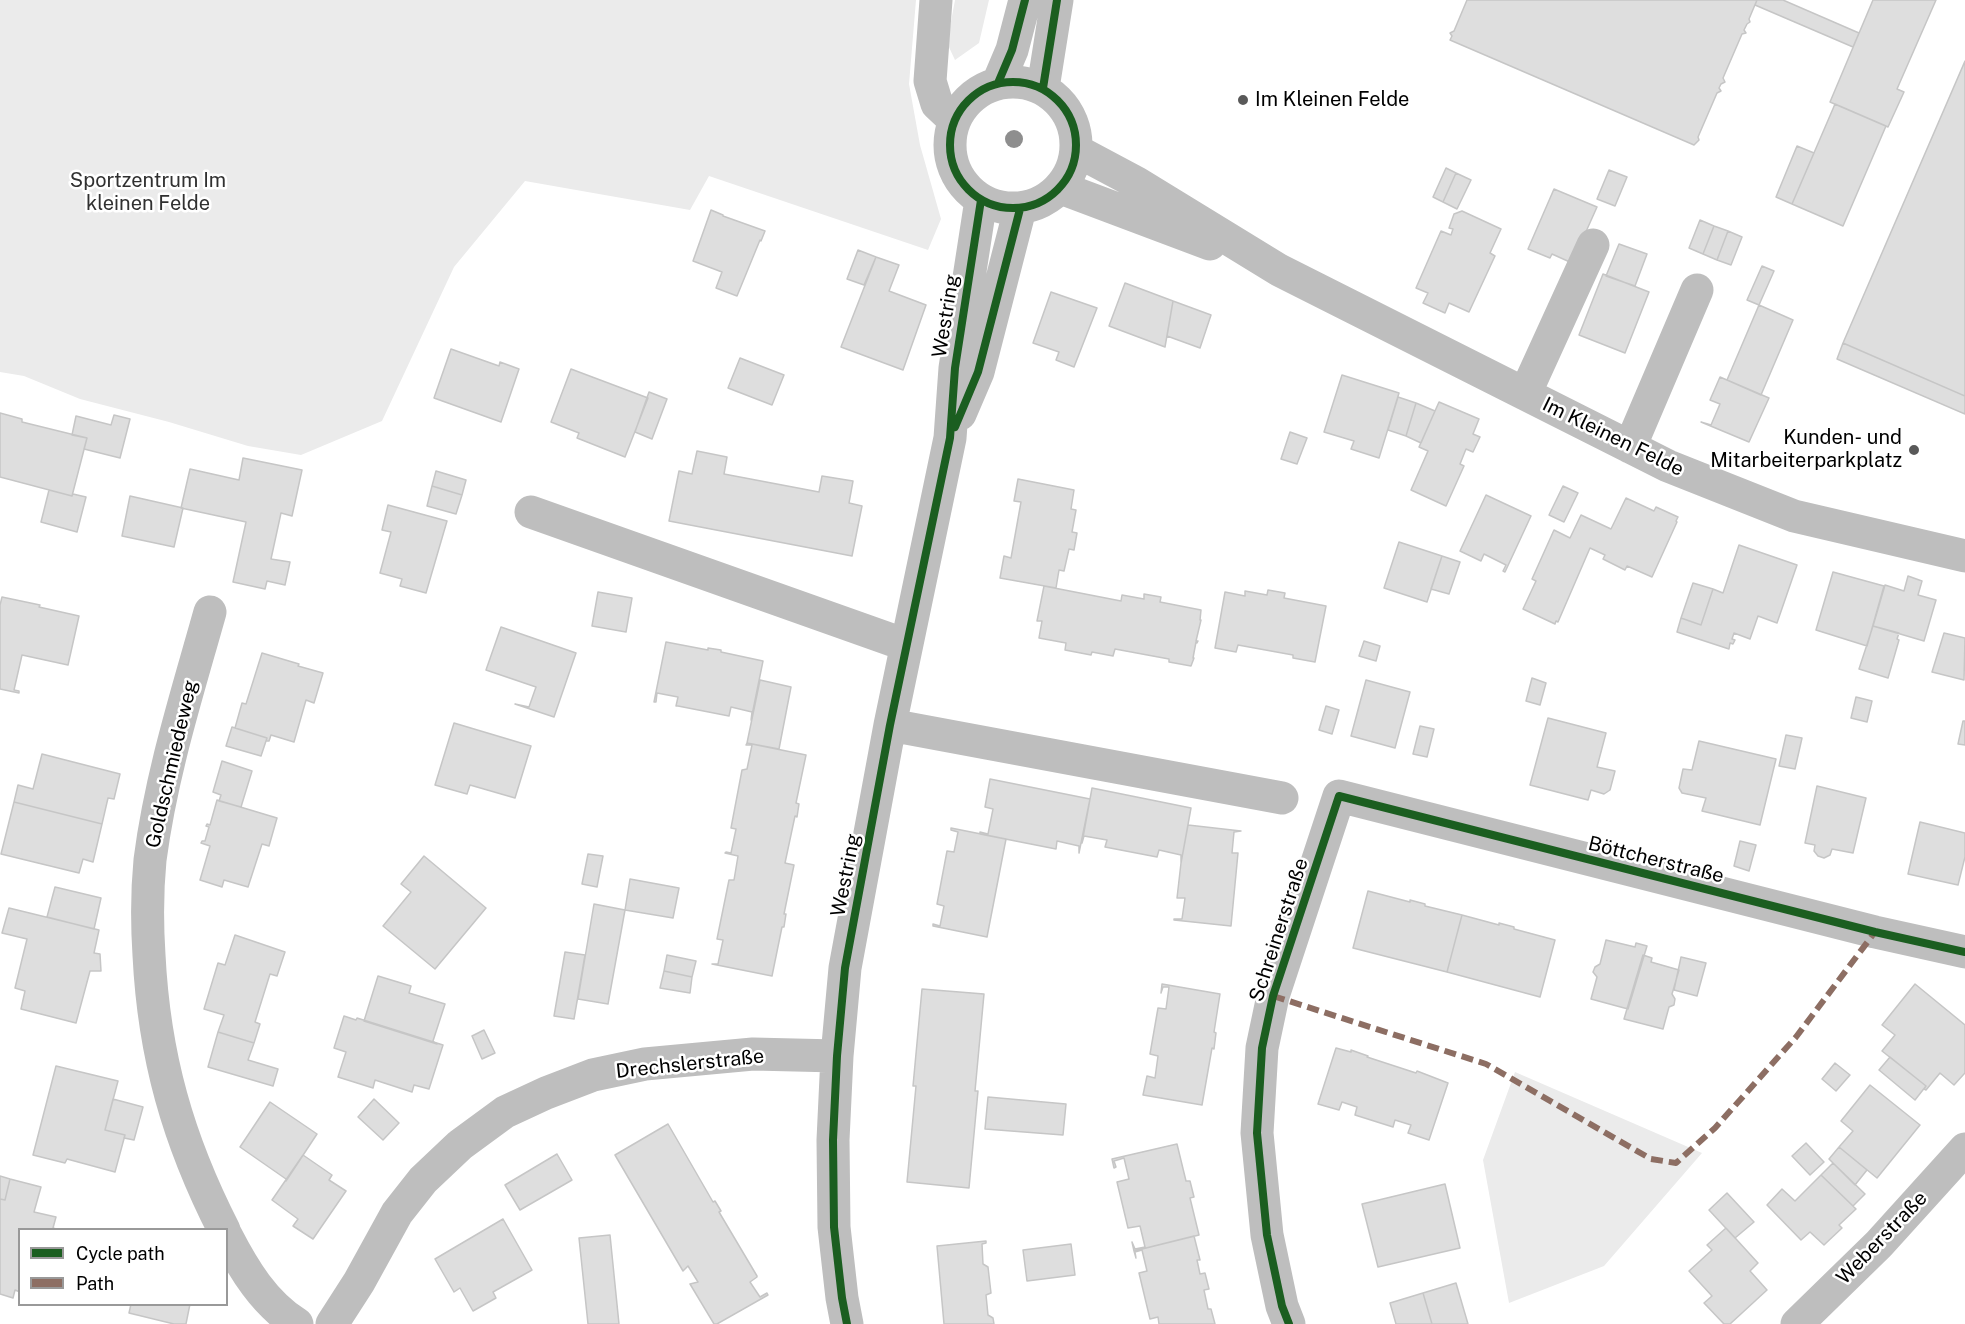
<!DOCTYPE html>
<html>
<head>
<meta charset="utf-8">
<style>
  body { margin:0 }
  #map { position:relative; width:1965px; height:1324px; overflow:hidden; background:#fff; font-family:"Public Sans",sans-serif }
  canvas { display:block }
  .legend { position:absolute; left:18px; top:1228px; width:210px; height:78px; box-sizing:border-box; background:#fff; border:2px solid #999; margin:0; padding:8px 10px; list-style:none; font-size:18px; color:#000 }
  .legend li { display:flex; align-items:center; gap:12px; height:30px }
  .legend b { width:30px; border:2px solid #999 }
</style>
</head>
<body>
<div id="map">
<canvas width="1965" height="1324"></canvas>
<ul class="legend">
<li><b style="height:8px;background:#1b5e20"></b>Cycle path</li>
<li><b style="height:8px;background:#8d6e63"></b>Path</li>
</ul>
</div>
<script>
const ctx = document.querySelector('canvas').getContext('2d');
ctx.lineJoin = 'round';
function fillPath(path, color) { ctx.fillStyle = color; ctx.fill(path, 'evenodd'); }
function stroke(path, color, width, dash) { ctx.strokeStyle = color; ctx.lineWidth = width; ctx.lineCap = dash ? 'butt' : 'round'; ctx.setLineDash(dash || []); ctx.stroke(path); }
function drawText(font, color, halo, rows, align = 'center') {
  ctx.font = font + ' "Public Sans",sans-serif'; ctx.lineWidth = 5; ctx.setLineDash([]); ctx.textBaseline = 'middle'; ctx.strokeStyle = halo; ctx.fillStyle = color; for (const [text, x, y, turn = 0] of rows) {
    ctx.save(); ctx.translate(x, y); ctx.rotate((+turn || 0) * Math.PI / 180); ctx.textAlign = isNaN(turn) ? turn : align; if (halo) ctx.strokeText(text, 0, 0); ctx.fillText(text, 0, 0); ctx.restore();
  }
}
fillPath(new Path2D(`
  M0,0H916L909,84L920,145L941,219L928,250L709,176L690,210L525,181L454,267L382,421L301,455L248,446L169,422L80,399L24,376L0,372Z
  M955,0H989L979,43L955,60L947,43Z
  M1515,1072L1702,1153L1604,1266L1509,1303L1483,1160Z`), '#ebebeb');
const building = new Path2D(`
  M1467,0H1757L1749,19L1750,22L1747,24L1744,30L1746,33L1742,34L1723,78L1725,82L1721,84L1719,88L1721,91L1717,93L1698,137L1699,140L1694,145L1450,40L1452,36L1450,33L1454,31Z
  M1757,0H1783L1859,33L1853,47L1755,5Z
  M1873,0H1936L1897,89L1904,92L1888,127L1830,102Z
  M1965,61V396L1843,343Z
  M1835,104L1886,126L1843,226L1792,204Z
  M1797,146L1814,153L1792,204L1776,197Z
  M1446,168L1456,173L1443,202L1433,197Z
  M1609,170L1627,177L1615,206L1597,199Z
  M1456,173L1471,180L1457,209L1443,202Z
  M1554,189L1597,207L1572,263L1552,254L1550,258L1528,249Z
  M711,210L723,215V216L765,231L761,241L760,240L737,296L716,288L722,272L693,261Z
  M1462,211L1501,229L1490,253L1495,256L1469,312L1449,303L1445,313L1423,303L1428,293L1416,288L1441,231L1451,235L1453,229L1449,228L1454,214Z
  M1700,220L1714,226L1703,254L1689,248Z
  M1714,226L1728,231L1717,260L1703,254Z
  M1728,231L1742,237L1731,265L1717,260Z
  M1619,244L1647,254L1635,286L1606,276Z
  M858,250L876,257L864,285L847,279Z
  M876,257L899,265L889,291L926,305L903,370L841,347Z
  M1762,266L1774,271L1759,305L1747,300Z
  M1603,274L1649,292L1625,353L1579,335Z
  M1125,283L1173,301L1165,347L1109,326Z
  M1051,292L1097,308L1074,367L1056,360L1059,352L1033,343Z
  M1173,301L1211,315L1200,348L1167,336Z
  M1759,305L1793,320L1761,395L1727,380Z
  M1843,343L1965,396V414L1837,359Z
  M451,349L499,366L500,362L519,369L501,422L434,398Z
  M740,358L784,375L772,405L728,388Z
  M571,369L648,398L625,457L577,438L579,433L551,422Z
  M1342,375L1399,393L1379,458L1351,449L1354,441L1324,432Z
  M1720,377L1769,398L1749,442L1701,422L1711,425L1720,404L1710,400Z
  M649,392L667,399L652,439L635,432Z
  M1398,397L1416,403L1406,436L1388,430Z
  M1439,402L1479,419L1473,434L1480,437L1473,452L1466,449L1460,464L1464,466L1446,506L1411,490L1428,451L1419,447Z
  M1416,403L1435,411L1421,443L1406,436Z
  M0,413L22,419V422L87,438L72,496L0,477Z
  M114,415L130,419L120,458L84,449L87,438L72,435L76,416L111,425Z
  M1290,432L1307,438L1297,464L1281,459Z
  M697,451L727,457L724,474L819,492L822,476L853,481L849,503L862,506L852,556L669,521L679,471L692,474Z
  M243,458L302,470L292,516L281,513L271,559L290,562L285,585L267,581L265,589L233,582L246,522L181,508L190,469L239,480Z
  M436,471L466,480L462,495L432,486Z
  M1018,479L1074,490L1071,509L1076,510L1072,532L1077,533L1074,550L1069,549L1064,571L1059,570L1056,588L1000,578L1004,556L1011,558L1021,502L1014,501Z
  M432,486L462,495L456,514L427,506Z
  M1563,486L1578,493L1564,522L1549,515Z
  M49,490L72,496L73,494L86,497L77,532L41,522Z
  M1486,495L1531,516L1505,572L1503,571L1506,565L1484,554L1481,561L1460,551Z
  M130,496L183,508L174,547L122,536Z
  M1626,498L1654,511L1656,507L1678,517L1676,521L1677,522L1652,577L1627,566L1625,570L1603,559L1605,555L1590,548L1558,622L1556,621L1555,624L1523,609L1536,581L1532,579L1554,530L1570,538L1581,515L1611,529Z
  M388,505L447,521L426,593L400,586L402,579L380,573L391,532L382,530Z
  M1399,542L1442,556L1427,602L1384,588Z
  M1739,545L1797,565L1777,623L1758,616L1750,639L1734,633L1732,639L1735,640L1733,644L1730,643L1729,649L1677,632L1681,618L1701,625L1713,589L1723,593Z
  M1442,556L1460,562L1449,594L1431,589Z
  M1833,572L1884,586L1867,646L1816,630Z
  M1908,576L1922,581L1918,595L1936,600L1924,641L1873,626L1885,585L1904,591Z
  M1693,583L1713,589L1701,625L1681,618Z
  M1044,586L1121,601L1122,595L1144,599V594L1161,597L1160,602L1201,610L1200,620H1201L1196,641H1198L1197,643L1196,642L1193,658H1194L1191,666L1169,662V659L1115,649L1113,656L1092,652L1091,655L1065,650L1066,643L1039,638L1042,621H1037Z
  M1268,590L1285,593L1284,598L1326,606L1315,662L1293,658V655L1238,645L1236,652L1215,648L1225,592L1245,596V591L1267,595Z
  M598,592L632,598L626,632L592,626Z
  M2,597L40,605L39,607L79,616L68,665L22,655L14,690L19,691V693L0,689V605Z
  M1873,626L1899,633L1897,639L1899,640L1888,678L1859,669Z
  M501,627L576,653L554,717L515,704L529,707L536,687L486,670Z
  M1944,633L1965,638L1964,680L1932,672Z
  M1364,641L1380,646L1376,661L1359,656Z
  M666,642L708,650V648L721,650V652L763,661L751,720L752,712L731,707L729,716L678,706H676L678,697L657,693L656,702H654Z
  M262,653L299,664L298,666L323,673L314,703L306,700L294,742L271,735L269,741H266L267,738L235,728L242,703L246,704Z
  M1532,678L1546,683L1540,705L1526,701Z
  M760,680L791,687L779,749L747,743Z
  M1366,680L1410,692L1395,748L1351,736Z
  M1856,697L1872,701L1867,722L1851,718Z
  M1326,706L1339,710L1332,734L1319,730Z
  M1548,718L1606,733L1597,767L1615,771L1610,790L1604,794L1591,790L1588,800L1530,785Z
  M1963,721H1965V745L1958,744Z
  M454,723L531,746L515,798L470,785L467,794L435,785Z
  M1420,726L1434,729L1427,757L1413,754Z
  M232,727L267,738L261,756L226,746Z
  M1786,735L1802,738L1795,769L1779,766Z
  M1699,741L1776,759L1760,825L1702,811L1706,798L1682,793L1679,788L1683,769L1692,770Z
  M747,743L806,755L796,803L799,804L797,817L795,816L785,863L794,865L784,914H786L784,927H782L772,976L712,964H718L723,940L717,939L729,880H734L738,856L725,853L726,852L731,853L736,829L731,828L742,770L747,769L752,745H746Z
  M42,754L120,774L114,799L108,798L102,824L14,802L18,785L33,789Z
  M222,761L252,771L241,807L219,801L221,795L213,792Z
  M990,779L1090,799L1079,853V846L1057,841L1056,849L980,834V832L988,834L993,809L985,807Z
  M1817,786L1866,798L1853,853L1832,849L1830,855L1824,858L1818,856L1814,851L1815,845L1805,843Z
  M1092,788L1191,808L1181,863V855L1159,850L1157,857L1105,847L1107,840L1084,836L1082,843Z
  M217,800L277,818L269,846L262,844L248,887L224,880L222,887L200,880L210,846L201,843L202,841H205L209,827L206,826L207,824L210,825Z
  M14,802L102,824L93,862L83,859L79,873L1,854Z
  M1920,822L1965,833V857L1958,885L1908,874Z
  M1188,825L1241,831L1234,832L1232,853H1238L1231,926L1174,920V919H1182L1185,898H1177L1181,863Z
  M951,828L1006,839L987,937L933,926V924L940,926L944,906L937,904L947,851L954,852L958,832L951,830Z
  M1740,841L1756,845L1749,871L1734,866Z
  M588,854L603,856L597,887L582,884Z
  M424,856L486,908L435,969L383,926L411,892L401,884Z
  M630,879L679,888L673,918L625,910Z
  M55,887L101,898L94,929L47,917Z
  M1368,891L1410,902V900L1425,904V906L1462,915L1447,972L1353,948Z
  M594,904L625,910L608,1004L578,999Z
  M9,908L99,930L94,953L100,954L101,971H90L76,1023L21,1009L25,991L15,988L27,939L2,933Z
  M1462,915L1499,925V923L1514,927V929L1555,940L1540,997L1447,972Z
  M235,935L285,952L277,976L270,974L255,1022L260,1024L254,1043L218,1032L224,1015L204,1009L218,963L225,965Z
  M1606,940L1635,947L1636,943L1647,946L1628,1009L1591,999L1597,977L1593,972L1595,967L1600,964Z
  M565,952L585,955L574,1019L554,1016Z
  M667,955L696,961L692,977L664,971Z
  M1643,955L1652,958L1651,962L1679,970L1672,994L1675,999L1674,1005L1669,1007L1663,1029L1624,1019Z
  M1681,957L1706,963L1697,996L1674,990Z
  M664,971L692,977L690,993L660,988Z
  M378,976L411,986L409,993L445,1004L433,1041L437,1044L364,1021Z
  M1162,984L1220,994L1214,1032L1216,1033L1214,1049L1212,1048L1202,1105L1143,1095L1147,1076L1155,1078L1158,1056L1150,1054L1158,1008L1166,1009L1169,987H1163L1161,993Z
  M1915,984L1965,1025V1073L1954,1085L1940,1073L1926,1090L1924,1089L1926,1086L1882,1051L1895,1035L1882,1025Z
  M922,989L984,994L975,1091H978L969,1188L907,1182L916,1086H913Z
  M344,1016L356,1020L357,1018L443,1045L429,1089L414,1085L412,1092L375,1080L373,1088L338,1077L346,1052L334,1048Z
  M484,1030L495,1053L482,1059L472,1036Z
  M218,1032L254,1043L248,1060L278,1069L273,1086L208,1067Z
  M1336,1048L1351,1052V1050L1368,1056L1367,1057L1416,1073L1417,1071L1448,1083L1429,1140L1408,1133L1411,1125L1395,1120L1393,1127L1355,1115L1357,1107L1342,1102L1339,1110L1318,1104Z
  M1890,1057L1926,1086L1915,1100L1879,1070Z
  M1835,1063L1850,1075L1836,1091L1822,1079Z
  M56,1066L118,1081L105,1130L125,1135L115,1172L67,1159L65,1163L33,1155Z
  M1870,1085L1920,1125L1877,1178L1839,1147L1853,1131L1841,1121Z
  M988,1097L1066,1104L1063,1135L985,1129Z
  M113,1099L143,1107L134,1140L124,1138L125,1135L105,1130Z
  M374,1099L399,1123L383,1140L358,1117Z
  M270,1102L317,1134L286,1181V1179L240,1147Z
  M668,1124L713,1202L715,1201L721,1211L719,1212L757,1276V1277L750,1282L760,1297L767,1293L768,1295L717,1324H714L690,1284L698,1282L688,1266L683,1271L615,1155Z
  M1806,1143L1824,1162L1810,1175L1792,1156Z
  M1177,1144L1186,1181H1190L1194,1197L1190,1198L1199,1235L1134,1251L1132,1242L1135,1249L1145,1247L1140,1226L1128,1228L1117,1182L1129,1179L1124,1158L1114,1161L1116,1167L1114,1168L1112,1159Z
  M1839,1147L1867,1170L1855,1185L1829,1159Z
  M557,1154L572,1180L520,1210L505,1185Z
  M303,1155L332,1175L329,1180L346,1191L313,1239L293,1226L298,1219L272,1200Z
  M1833,1163L1865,1194L1853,1206L1821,1175Z
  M1821,1175L1856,1209L1839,1225L1842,1228L1824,1245L1810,1232L1801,1240L1767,1205L1782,1189L1795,1201Z
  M0,1176L10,1179L5,1200L0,1199Z
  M10,1179L41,1187L34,1212L56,1217L53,1228L59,1230H20V1292L15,1290L13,1298L0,1294V1199L5,1200Z
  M1445,1184L1460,1248L1378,1267L1362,1204Z
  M1727,1193L1754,1222L1735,1238L1709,1210Z
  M503,1219L532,1270L493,1292L496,1298L473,1311L460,1288L454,1292L435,1259Z
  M1726,1228L1758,1263L1750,1271L1767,1290L1730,1324H1724L1704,1303L1712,1296L1689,1271L1712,1250L1707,1245Z
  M610,1235L619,1324H588L579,1238Z
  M1194,1236L1200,1260H1197L1200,1274L1205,1273L1209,1289L1204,1290L1208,1309H1211L1215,1324H1159L1158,1317L1150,1319L1139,1273L1147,1271L1142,1250L1135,1252L1136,1258L1134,1251Z
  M986,1241V1243L982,1244L983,1264L988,1267L991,1293L986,1295L988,1315L993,1318L994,1324H944L937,1246Z
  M1071,1244L1075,1275L1027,1281L1023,1250Z
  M1456,1283L1468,1324H1432L1423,1293Z
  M1423,1293L1432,1324H1396L1390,1303Z
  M131,1304H190L186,1324H174L129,1313Z`);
fillPath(building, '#dedede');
stroke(building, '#c6c6c6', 1.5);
stroke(new Path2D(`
  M936,0L930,81L937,104L954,120
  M950 145a63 63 0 1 1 126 0a63 63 0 1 1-126 0Z
  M998,83L1012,50L1025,0
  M1043,88L1057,0
  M1077,151L1137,183L1279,270L1668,466L1794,516L1965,556
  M1061,188L1210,244
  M1525,394L1593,245
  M960,414L978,372L1020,209
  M1630,447L1697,290
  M531,512L906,645
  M210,612C187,694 161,775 150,860C147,891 147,924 149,955C154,1056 178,1140 224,1230
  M890,725L1282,798
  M226,1235C244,1270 264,1303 297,1324
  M332,1324L359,1282L397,1213L423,1180L460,1145L505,1112L546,1093L593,1075L645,1064L753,1054L837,1056
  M847,1324L842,1298L834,1227L833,1140L837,1056L845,968L890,725L950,438L955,368L981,200
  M1289,1324L1282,1306L1267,1235L1257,1133L1262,1048L1273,996L1339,796L1875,932L1965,952
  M1797,1324L1879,1244L1965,1149`), '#bebebe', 33);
stroke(new Path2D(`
  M1273,996L1486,1064L1651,1159L1676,1163L1715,1128L1796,1037L1875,932`), '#8d6e63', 6, [12, 6]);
stroke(new Path2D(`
  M950 145a63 63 0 1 1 126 0a63 63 0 1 1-126 0Z
  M998,83L1012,50L1025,0
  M1043,88L1057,0
  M955,427L978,372L1020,209
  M847,1324L842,1298L834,1227L833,1140L837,1056L845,968L890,725L950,438L955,368L981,200
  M1289,1324L1282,1306L1267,1235L1257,1133L1262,1048L1273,996L1339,796L1875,932L1965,952`), '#1b5e20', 8);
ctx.fillStyle = '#8e8e8e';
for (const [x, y] of [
  [1014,139]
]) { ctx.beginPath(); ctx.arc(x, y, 9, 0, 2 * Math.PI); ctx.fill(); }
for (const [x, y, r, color] of [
  [1243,100,6,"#595959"],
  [1914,450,6,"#595959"]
]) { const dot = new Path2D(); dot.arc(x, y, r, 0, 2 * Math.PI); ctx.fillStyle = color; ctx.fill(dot); stroke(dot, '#fff', 2); }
drawText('20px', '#000', '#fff', [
  ["Im Kleinen Felde",1255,100],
  ["Kunden- und",1902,438,"right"],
  ["Mitarbeiterparkplatz",1902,461,"right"]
], 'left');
drawText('20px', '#313131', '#fff', [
  ["Sportzentrum Im",148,181],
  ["kleinen Felde",148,204]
]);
drawText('20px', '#000', '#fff', [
  ["Westring",946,316,-81],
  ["Im Kleinen Felde",1613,437,26],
  ["Goldschmiedeweg",172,764,-77],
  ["Böttcherstraße",1656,860,14],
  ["Westring",846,875,-79],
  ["Schreinerstraße",1279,930,-72],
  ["Drechslerstraße",690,1064,-6],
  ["Weberstraße",1882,1238,-46]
]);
</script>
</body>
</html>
